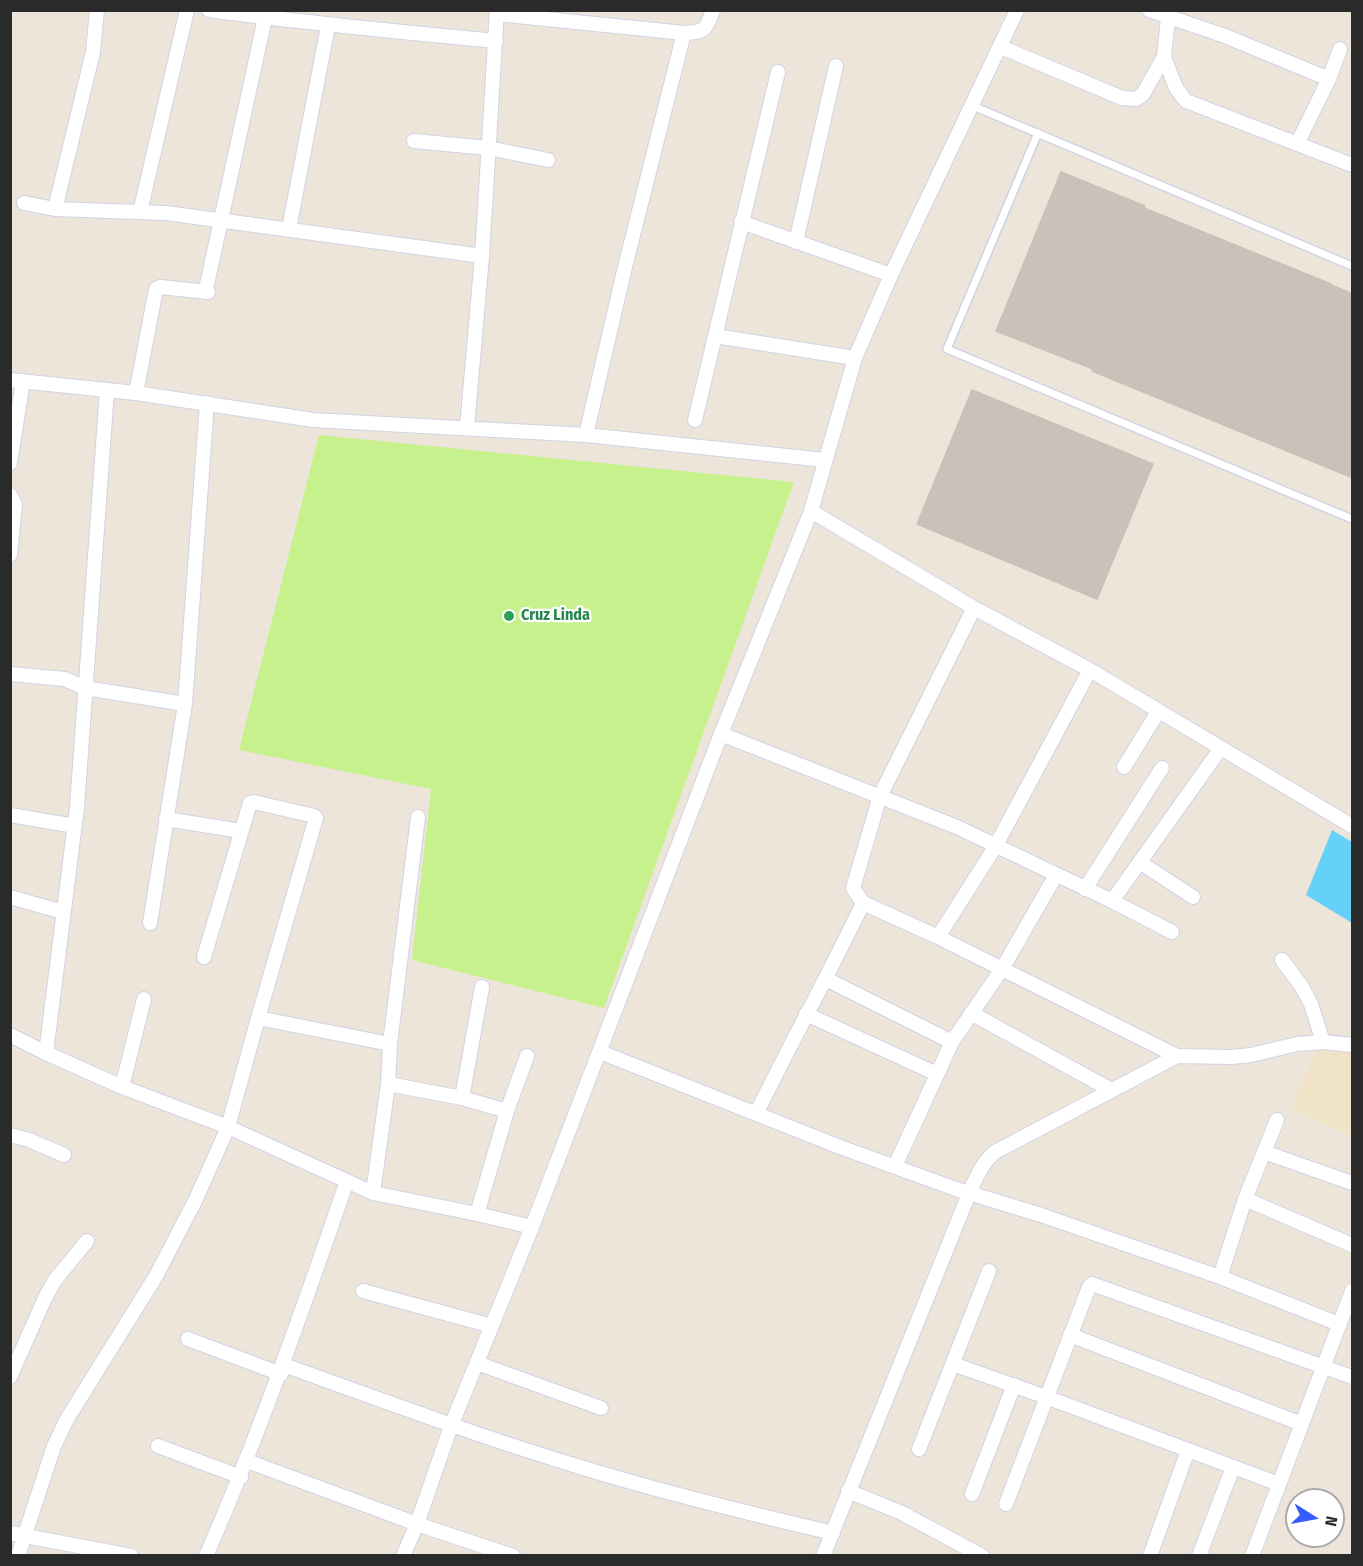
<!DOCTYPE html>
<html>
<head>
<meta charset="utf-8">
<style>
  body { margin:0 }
  #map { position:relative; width:1363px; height:1566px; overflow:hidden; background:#ede5da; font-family:"Fira Sans Condensed",sans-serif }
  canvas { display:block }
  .frame { position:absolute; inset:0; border:12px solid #2a2a2a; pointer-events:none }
  .north { position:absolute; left:1285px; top:1488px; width:60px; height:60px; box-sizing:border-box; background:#fff; border:2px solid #aaa; border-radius:50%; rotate:101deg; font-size:16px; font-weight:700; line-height:24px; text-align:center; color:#2a2a2a }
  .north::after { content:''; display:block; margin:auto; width:21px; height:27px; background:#365bff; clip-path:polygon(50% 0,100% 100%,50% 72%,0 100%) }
</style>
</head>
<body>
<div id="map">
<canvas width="1363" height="1566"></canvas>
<div class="frame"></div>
<div class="north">N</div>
</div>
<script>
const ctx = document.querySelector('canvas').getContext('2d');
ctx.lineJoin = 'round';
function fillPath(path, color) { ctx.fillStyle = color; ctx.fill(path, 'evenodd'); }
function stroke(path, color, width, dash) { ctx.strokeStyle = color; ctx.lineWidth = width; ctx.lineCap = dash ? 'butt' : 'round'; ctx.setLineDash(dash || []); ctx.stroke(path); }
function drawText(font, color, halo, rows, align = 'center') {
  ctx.font = font + ' "Fira Sans Condensed",sans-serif'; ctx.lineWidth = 4.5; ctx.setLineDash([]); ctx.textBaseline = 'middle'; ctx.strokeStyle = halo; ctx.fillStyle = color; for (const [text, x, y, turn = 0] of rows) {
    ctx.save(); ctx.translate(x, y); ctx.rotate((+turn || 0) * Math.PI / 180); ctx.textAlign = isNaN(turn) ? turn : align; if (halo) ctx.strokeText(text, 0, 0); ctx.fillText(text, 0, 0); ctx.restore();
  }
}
fillPath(new Path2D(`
  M1320,1042L1352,1050V1136L1290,1109Z`), '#f0e3c8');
fillPath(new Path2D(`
  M319,435L794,482L604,1008L412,960L431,789L239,750Z`), '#c6f18d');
fillPath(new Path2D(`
  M1332,830L1352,842V923L1306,895Z`), '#65d0f8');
const building = new Path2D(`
  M1061,172L1145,206L1144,208L1331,284V285L1353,294V478L1092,371L1093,369L996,331Z
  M972,390L1153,464L1097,599L917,524Z`);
fillPath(building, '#c8c2ba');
stroke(building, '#c9c1b4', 1.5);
const service = new Path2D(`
  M973,106L1352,266
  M1038,133L947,349L1352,519`);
const minor = new Path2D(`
  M209,10C304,23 400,32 496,41
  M1149,10L1225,36L1329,79
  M497,14L684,33C705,32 706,30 713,10
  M1168,18L1164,57L1176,88L1186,101L1352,165
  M1001,47L1122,98L1136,99L1143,94L1164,57
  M414,141L488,148L548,160
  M1297,144L1329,79L1340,49
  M24,203L55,209L166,213L482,256
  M55,209L93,52L97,10
  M140,212L187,10
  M741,222L891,275
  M289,229L328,26
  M796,242L836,66
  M715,336L855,358
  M10,380L136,393L313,420L586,435L825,460
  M136,393L156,289L160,287L208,292L206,289L265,18
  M695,420L778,72
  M467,427L482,256L497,10
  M586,435L624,271L684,33
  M10,463L23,381
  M10,495L15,504L10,555
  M811,511L974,608L1090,670L1352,826
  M974,608L880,796L853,888L863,903L938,937L1177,1056
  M10,674L65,679L85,688L185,704
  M721,734L957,827L1112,901L1172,932
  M1124,767L1158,712
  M10,815L75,826
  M166,819L241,831
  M1141,863L1193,897
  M1085,889L1162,768
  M10,897L63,912
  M1112,901L1221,748
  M150,923L185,704L207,403
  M938,937L995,847L1090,670
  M1282,960L1302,987L1311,1004L1323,1042
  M826,979L952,1042
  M971,1013L1111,1090
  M806,1014L937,1074
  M258,1018L390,1044
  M10,1035L46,1053L122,1087L228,1127L373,1193L477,1214L532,1227
  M600,1052L840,1147L956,1189L1041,1215L1220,1277L1339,1324
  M46,1053L77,807L107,390
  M388,1084L462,1098L507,1111
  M122,1087L144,999
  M462,1098L482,987
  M756,1114C791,1043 829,974 863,903
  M10,1135L29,1140L64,1155
  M1264,1152L1352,1183
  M895,1166L952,1042L1002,969L1056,875
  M373,1193L388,1084L390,1044L418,817
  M1245,1199L1352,1245
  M477,1214L507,1111L527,1056
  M1220,1277L1245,1199L1277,1120
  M363,1291L492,1326
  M1070,1335L1302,1424
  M188,1339L281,1374
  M477,1363L601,1408
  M953,1364L1046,1397L1279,1484
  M284,1365C381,1400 478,1436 577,1466C661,1492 747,1513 833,1533
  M10,1377L45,1298L55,1280L87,1241
  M158,1446L241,1477
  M919,1449L989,1271
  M247,1461L417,1524L513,1556
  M848,1491L902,1513L982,1556
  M972,1494L1014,1385
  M1006,1504L1089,1287L1092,1284L1352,1377
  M10,1533L131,1556
  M18,1556L54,1446L67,1419L156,1276L196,1199L228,1127L258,1018L316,818L314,816L254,802L250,803L204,957
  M206,1556C260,1433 303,1308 347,1181
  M403,1556L417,1524L451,1426L532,1227L721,734L811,511L855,358L891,275L1017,10
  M823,1556L970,1191C977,1176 982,1163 995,1152L1177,1056L1231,1057L1251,1055L1297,1044L1323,1042L1352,1045
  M1150,1556L1188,1450
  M1199,1556L1233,1467
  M1252,1556L1352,1291`);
stroke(service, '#d0d3e4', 10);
stroke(minor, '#d0d3e4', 16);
stroke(service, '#fff', 7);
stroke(minor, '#fff', 14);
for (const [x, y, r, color] of [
  [509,616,6,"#2e9e5b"]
]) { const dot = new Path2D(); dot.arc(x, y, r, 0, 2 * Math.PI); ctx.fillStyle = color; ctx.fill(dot); stroke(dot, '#fff', 2); }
drawText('bold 16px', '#27864d', '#fff', [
  ["Cruz Linda",521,616]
], 'left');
</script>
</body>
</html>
